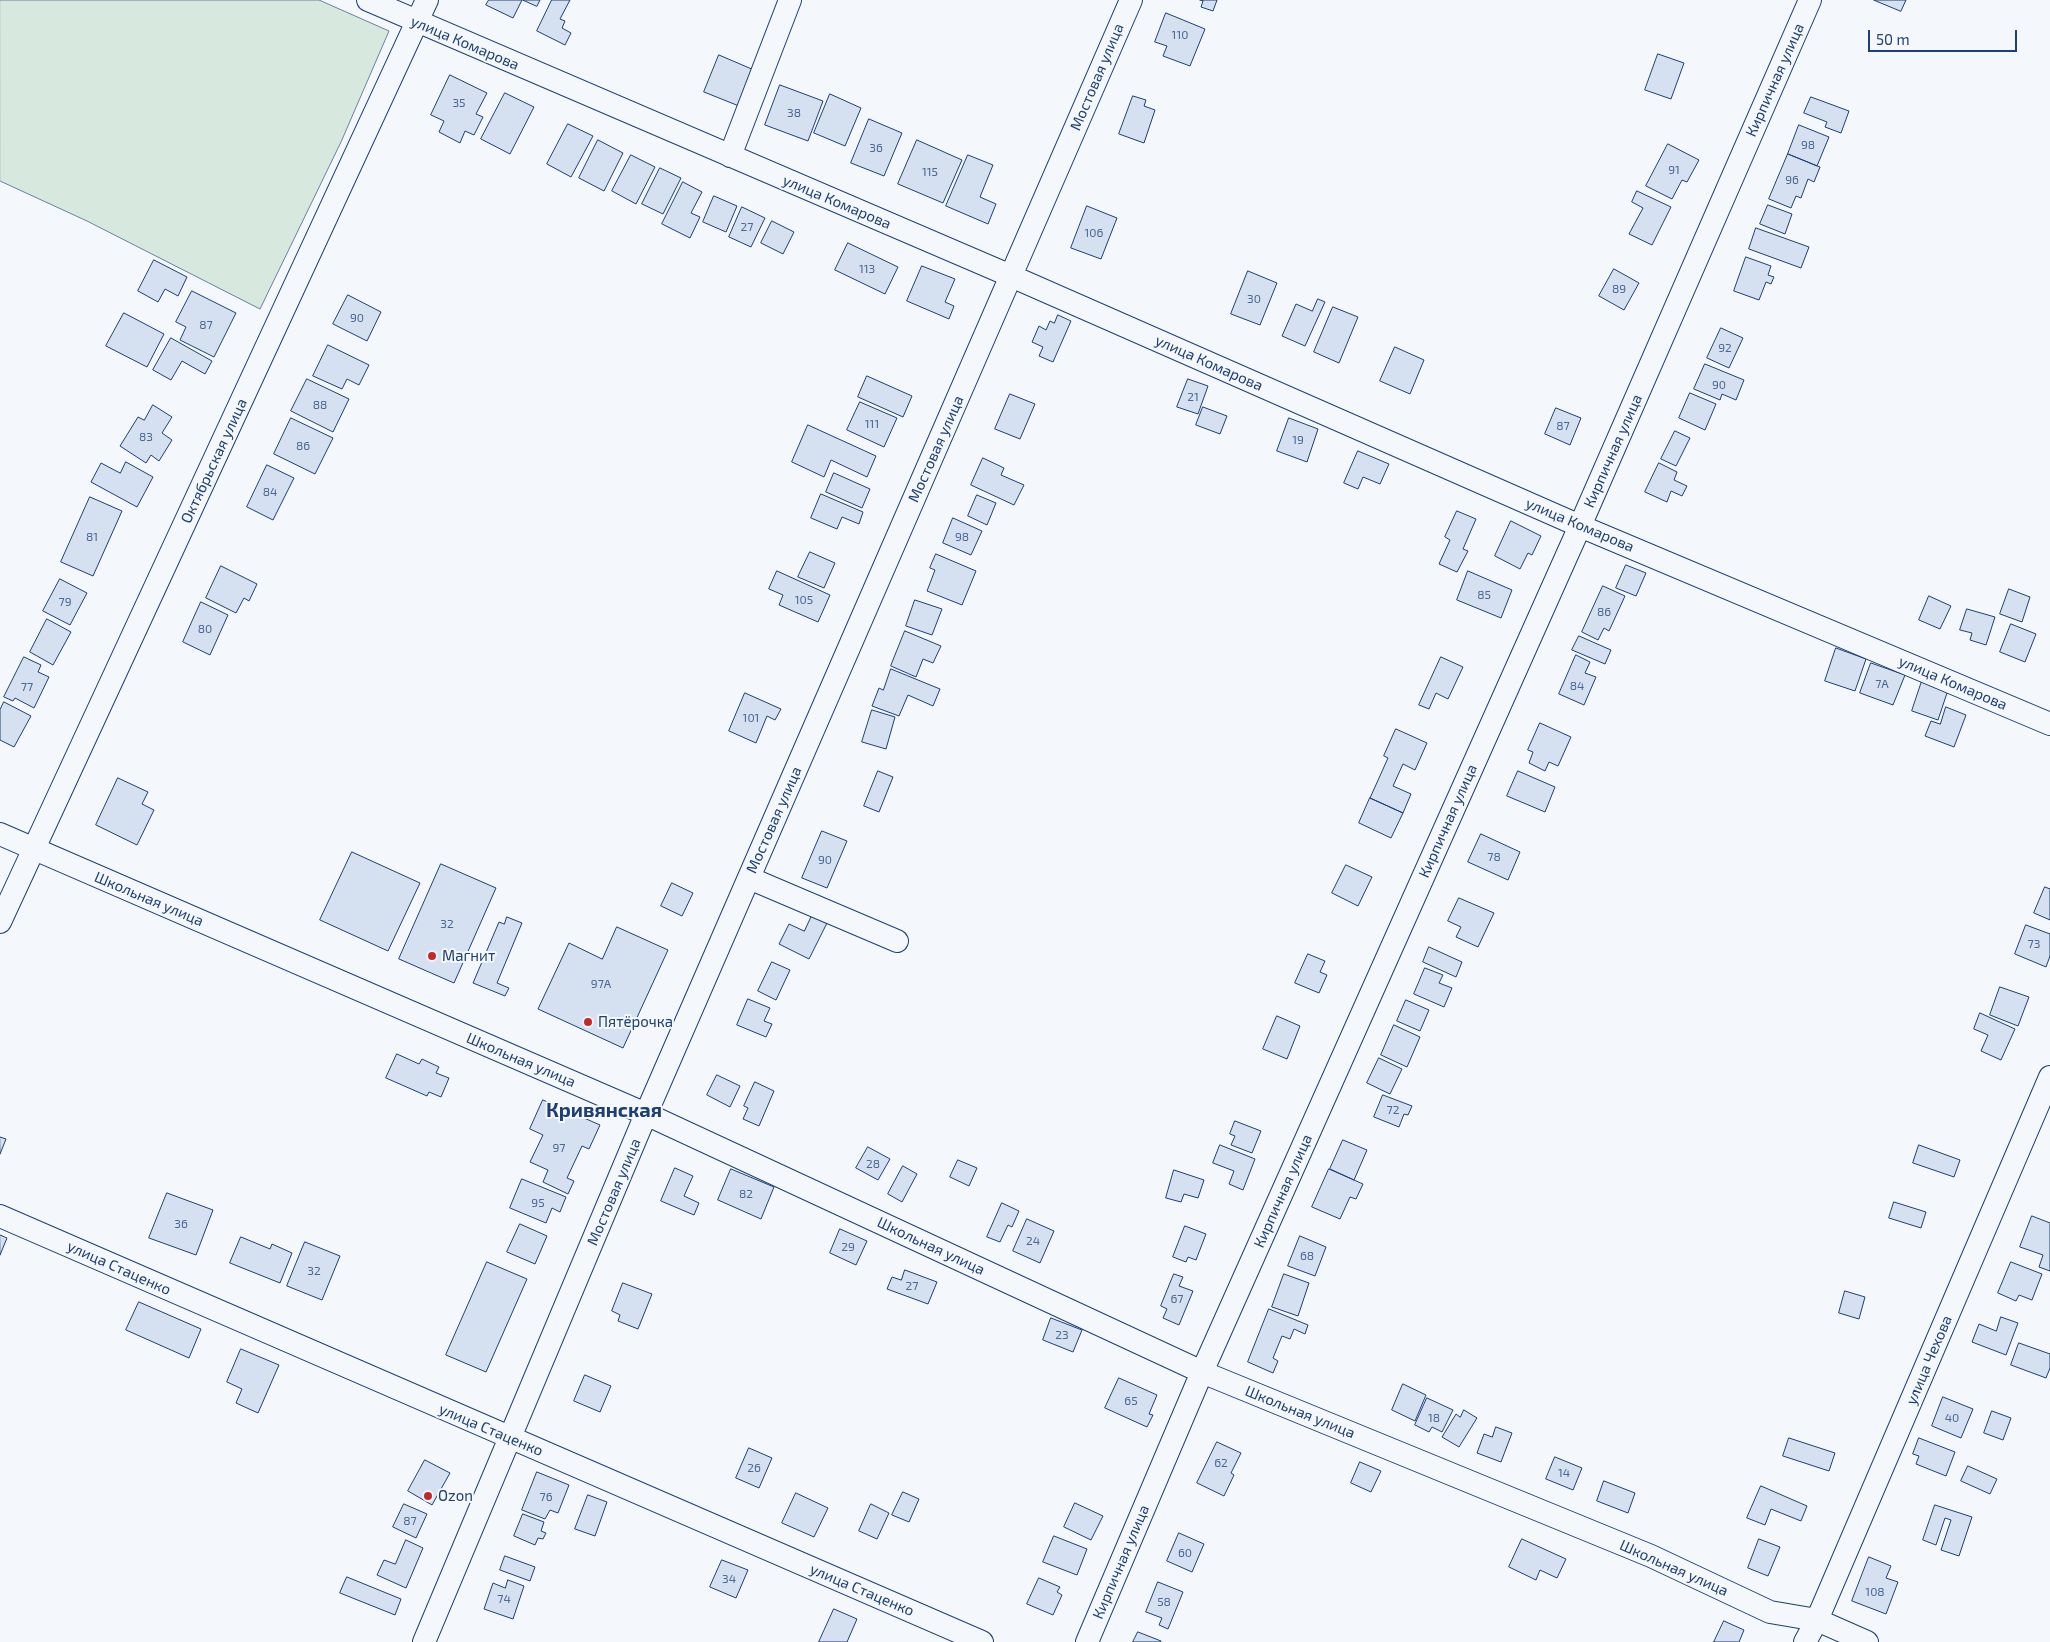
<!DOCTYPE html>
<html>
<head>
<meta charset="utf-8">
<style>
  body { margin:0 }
  #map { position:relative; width:2050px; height:1642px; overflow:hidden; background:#f4f7fb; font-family:"Exo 2",sans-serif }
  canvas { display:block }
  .scale { position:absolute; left:1868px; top:30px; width:149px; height:22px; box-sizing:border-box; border:2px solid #1d3f73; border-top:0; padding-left:6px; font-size:15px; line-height:18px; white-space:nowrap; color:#1d3f73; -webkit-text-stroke:4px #f4f7fb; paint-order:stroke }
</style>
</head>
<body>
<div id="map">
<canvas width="2050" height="1642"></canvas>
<div class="scale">50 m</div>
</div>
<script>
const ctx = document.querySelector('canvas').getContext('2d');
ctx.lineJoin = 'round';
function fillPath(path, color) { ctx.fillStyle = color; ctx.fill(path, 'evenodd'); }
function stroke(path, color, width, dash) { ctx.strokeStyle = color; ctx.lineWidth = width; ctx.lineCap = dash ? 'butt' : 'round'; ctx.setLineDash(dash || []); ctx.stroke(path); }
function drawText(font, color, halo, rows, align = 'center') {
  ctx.font = font + ' "Exo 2",sans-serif'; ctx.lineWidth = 4; ctx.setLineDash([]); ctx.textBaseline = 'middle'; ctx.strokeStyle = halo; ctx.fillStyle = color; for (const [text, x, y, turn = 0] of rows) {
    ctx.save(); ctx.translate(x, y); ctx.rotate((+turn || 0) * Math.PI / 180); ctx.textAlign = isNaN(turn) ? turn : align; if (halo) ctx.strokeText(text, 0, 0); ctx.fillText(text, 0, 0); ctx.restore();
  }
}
const green = new Path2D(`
  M0,0H319L389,31L341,142L260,309L87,221L0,181Z`);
fillPath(green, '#d7e8df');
stroke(green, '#687fa3', 1);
const building = new Path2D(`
  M489,0H522L513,18L486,5Z
  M523,0H540L537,6Z
  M552,0H570L560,19L565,21L562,28L571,33L565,45L537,31Z
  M1200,0H1217L1213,11L1201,7L1203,1Z
  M1874,0H1906L1901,11Z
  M1166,13L1205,29L1190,66L1163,56L1167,46L1155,42Z
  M1658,54L1684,63L1671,99L1645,90Z
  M719,55L754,70L739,106L704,92Z
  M450,75L487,93L476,114L483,117L474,135L465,131L460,143L439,132L444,121L431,115Z
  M780,85L823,101L808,141L765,125Z
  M505,93L534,107L510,154L481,139Z
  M830,94L861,108L845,146L814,133Z
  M1133,96L1146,100L1144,106L1155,110L1144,143L1119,134Z
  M1811,97L1849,111L1841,133L1825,127L1827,122L1804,113Z
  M869,119L902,133L884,176L851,163Z
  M568,124L593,136L571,177L547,164Z
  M1799,125L1829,137L1817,166L1788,154Z
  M598,140L623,153L604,191L579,178Z
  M917,140L962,160L943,203L898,184Z
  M1668,144L1699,160L1687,182L1682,180L1672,199L1646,186Z
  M1788,154L1820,167L1814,182L1808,179L1801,198L1796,196L1791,208L1769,199Z
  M631,155L655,167L636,204L612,191Z
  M968,155L993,165L980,197L996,204L988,224L946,206Z
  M660,168L681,178L663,214L642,204Z
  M683,182L702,192L691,213L700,217L690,238L662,224Z
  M1637,191L1671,207L1652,245L1629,234L1643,208L1632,202Z
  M714,196L737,206L726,232L703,222Z
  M1768,205L1792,214L1785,234L1760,224Z
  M1087,206L1117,218L1101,259L1071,248Z
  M742,207L765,218L751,247L729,237Z
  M772,221L794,232L783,254L761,243Z
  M1756,228L1809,247L1801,268L1749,249Z
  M848,243L898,267L885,294L835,270Z
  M1746,257L1771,266L1768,275L1774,277L1771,284L1766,282L1759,300L1734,291Z
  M154,260L187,277L178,296L165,289L158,302L138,291Z
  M922,266L955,279L945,302L954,306L949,319L907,301Z
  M1614,269L1639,283L1624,310L1599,296Z
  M1248,271L1277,283L1260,325L1231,314Z
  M192,291L236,313L214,357L180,340L186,327L176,322Z
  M348,295L381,312L367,341L333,324Z
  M1318,299L1325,302L1305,346L1282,336L1296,304L1312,311Z
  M1333,307L1358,317L1339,363L1314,352Z
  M124,313L164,334L147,367L106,346Z
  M1058,315L1071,321L1053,362L1039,356L1043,347L1032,342L1039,326L1046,330L1050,321L1054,323Z
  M1721,328L1743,338L1729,368L1707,358Z
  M171,338L212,361L205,374L182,361L171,380L153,370Z
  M328,345L369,365L359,385L347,379L342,389L313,376Z
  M1395,347L1424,360L1410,394L1380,381Z
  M1705,364L1744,380L1736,400L1722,394L1720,400L1694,389Z
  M867,376L912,396L903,417L858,397Z
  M307,379L349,399L333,432L291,411Z
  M1188,379L1208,386L1198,414L1177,407Z
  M1690,393L1716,404L1705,430L1679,418Z
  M1010,394L1035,404L1020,439L995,429Z
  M860,402L897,418L884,447L847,430Z
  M153,405L172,417L162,433L172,440L159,461L151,455L146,463L120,446L138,417L144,420Z
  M1203,407L1227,416L1220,434L1196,425Z
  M1556,408L1581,418L1570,445L1545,434Z
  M291,418L333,438L315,474L274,454Z
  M1289,418L1318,429L1307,462L1277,451Z
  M808,425L876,456L867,477L831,460L824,477L792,462Z
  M1675,431L1690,438L1676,466L1661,459Z
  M1358,451L1389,464L1380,484L1363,477L1358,489L1344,483Z
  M983,458L1004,468L1001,475L1024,485L1014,505L971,485Z
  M126,462L153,477L137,507L91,482L101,463L120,473Z
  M1659,463L1677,472L1674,480L1687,486L1682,496L1671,491L1667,502L1645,492Z
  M267,465L294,478L273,520L247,507Z
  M834,473L870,489L862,508L826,492Z
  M821,494L863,512L859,524L842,517L837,529L811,518Z
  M977,495L996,503L987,525L968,516Z
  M90,497L122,511L93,576L61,562Z
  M1457,511L1476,519L1463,549L1468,551L1457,572L1439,564L1450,540L1445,537Z
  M953,518L982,531L971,555L943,543Z
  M1511,521L1541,536L1532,555L1528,553L1520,569L1495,556Z
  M810,552L835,563L824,588L798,577Z
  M936,554L976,571L962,605L927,591L935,570L930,568Z
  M1626,565L1646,573L1636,596L1616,588Z
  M221,566L257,584L249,601L244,598L236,613L206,598Z
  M777,571L830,595L818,622L779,605L783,595L769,589Z
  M1468,571L1512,590L1501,618L1457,600Z
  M60,579L87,593L70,625L43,611Z
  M1603,586L1625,596L1609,631L1604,628L1598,640L1582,632Z
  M2009,589L2030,597L2022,622L2000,614Z
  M1929,596L1951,606L1940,629L1919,620Z
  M915,600L942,609L932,635L906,626Z
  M201,602L228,615L210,655L183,642Z
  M1967,609L1995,617L1986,645L1970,640L1972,633L1960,630Z
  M47,619L71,632L53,665L30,652Z
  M2011,624L2036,634L2025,662L2000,652Z
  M905,631L941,646L933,663L923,659L916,677L891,666Z
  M1579,636L1611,650L1605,664L1572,650Z
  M1836,648L1866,659L1855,691L1825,681Z
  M1576,655L1590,662L1585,673L1596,677L1584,705L1559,694Z
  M24,657L41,665L38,672L49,677L34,708L15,698L13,701L4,697Z
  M1441,657L1463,667L1448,699L1436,693L1429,709L1419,705Z
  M1871,663L1905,675L1893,705L1860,693Z
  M891,669L940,689L933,706L908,695L899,716L872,706L879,688L883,690Z
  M1922,681L1948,690L1938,720L1912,711Z
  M745,693L781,709L775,720L767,716L756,743L729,731Z
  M4,702L31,716L14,747L0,740V710Z
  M1946,707L1966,715L1954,747L1925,736L1931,721L1940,724Z
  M872,710L895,717L886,749L862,742Z
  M1540,723L1571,737L1558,766L1549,762L1545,771L1529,763L1533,752L1528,750Z
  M1396,729L1427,743L1415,770L1403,764L1393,786L1411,794L1403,813L1370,798L1388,758L1384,756Z
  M878,771L893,777L879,812L864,806Z
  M1518,771L1555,787L1545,812L1507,796Z
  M118,778L148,792L142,804L154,810L137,845L96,825Z
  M1370,798L1403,813L1391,838L1359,823Z
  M822,831L847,841L827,888L802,878Z
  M1481,834L1520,852L1508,880L1468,862Z
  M352,852L420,883L388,951L320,920Z
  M441,864L496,888L454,983L399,959Z
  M1346,865L1372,877L1358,906L1332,893Z
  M672,883L693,893L682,916L661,906Z
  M2045,887L2050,889V920L2034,913Z
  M1459,898L1494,913L1478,947L1456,937L1461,927L1448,921Z
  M815,909L830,917L809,959L779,944L789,924L804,931Z
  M507,917L522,923L497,983L509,988L505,996L473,983L499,922L504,924Z
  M2026,925L2050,934V956L2046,967L2015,954Z
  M617,927L668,950L623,1048L538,1009L569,943L602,959Z
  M1429,947L1462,962L1456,977L1423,962Z
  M1308,954L1325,961L1320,972L1327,975L1319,993L1295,983Z
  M772,962L790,970L776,1000L758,991Z
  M1425,968L1443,975L1439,983L1452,988L1444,1007L1414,994Z
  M2000,987L2029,997L2018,1026L1990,1015Z
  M748,999L770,1008L764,1021L772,1024L766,1037L737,1025Z
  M1406,1000L1429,1010L1420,1031L1397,1021Z
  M1980,1013L2015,1029L2001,1060L1981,1051L1988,1035L1974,1029Z
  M1277,1016L1300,1026L1287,1059L1263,1049Z
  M1394,1025L1420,1037L1407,1067L1381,1055Z
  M397,1054L419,1064L422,1059L439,1067L436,1073L449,1078L441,1097L429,1092L427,1096L386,1078Z
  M1379,1058L1402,1069L1390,1094L1367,1083Z
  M717,1075L740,1086L730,1107L707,1095Z
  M755,1082L774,1091L759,1126L743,1119L748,1108L744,1106Z
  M1383,1095L1412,1106L1408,1115L1404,1114L1399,1127L1374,1117Z
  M543,1100L600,1125L589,1149L582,1146L567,1178L574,1181L568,1194L543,1182L548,1170L530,1162L543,1135L530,1129Z
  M1235,1121L1261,1131L1252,1153L1231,1145L1235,1136L1230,1134Z
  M0,1137L6,1139L0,1154Z
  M1343,1140L1367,1150L1354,1180L1330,1169Z
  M1220,1145L1255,1159L1243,1190L1229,1184L1234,1171L1213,1163Z
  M1919,1145L1960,1160L1954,1177L1913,1163Z
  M868,1147L890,1159L878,1180L856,1168Z
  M958,1160L977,1168L969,1186L950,1177Z
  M903,1166L917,1174L902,1202L888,1194Z
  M675,1168L693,1176L684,1196L699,1203L694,1215L661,1201Z
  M731,1169L774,1187L761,1219L718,1200Z
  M1329,1169L1363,1184L1356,1199L1350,1197L1340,1219L1312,1207Z
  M1174,1170L1204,1180L1198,1198L1184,1194L1181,1202L1166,1198Z
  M522,1179L566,1197L560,1212L552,1208L546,1223L510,1208Z
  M167,1193L213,1210L196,1255L149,1238Z
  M1894,1202L1926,1212L1921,1228L1889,1218Z
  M1002,1203L1019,1211L1012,1227L1008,1225L1000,1242L987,1237Z
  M2032,1216L2050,1223V1271L2039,1267L2043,1255L2020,1247Z
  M1027,1219L1054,1231L1040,1263L1013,1251Z
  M520,1224L547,1236L535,1264L507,1252Z
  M1185,1226L1206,1234L1196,1260L1188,1257L1186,1262L1173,1257Z
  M840,1229L867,1241L856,1265L830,1253Z
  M0,1235L7,1238L0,1255Z
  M1300,1236L1326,1247L1315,1276L1288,1266Z
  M241,1237L270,1249L272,1244L292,1253L280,1283L230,1263Z
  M305,1242L340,1256L322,1300L287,1286Z
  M487,1262L527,1279L486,1372L446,1355Z
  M2011,1262L2042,1274L2032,1300L2019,1295L2016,1301L1998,1293Z
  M905,1270L937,1282L928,1304L887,1289L892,1277L901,1280Z
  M1174,1274L1183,1277L1179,1286L1193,1291L1179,1325L1163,1318L1167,1309L1161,1306Z
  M1284,1274L1309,1283L1298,1316L1272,1307Z
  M623,1283L652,1294L638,1329L618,1321L620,1315L612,1311Z
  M1845,1291L1865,1297L1859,1319L1839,1313Z
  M139,1302L201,1329L189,1358L126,1330Z
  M1269,1309L1308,1325L1305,1334L1294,1329L1290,1339L1282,1336L1273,1358L1278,1361L1273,1373L1248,1362Z
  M2001,1317L2018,1323L2006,1355L1972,1342L1979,1324L1996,1331Z
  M1051,1318L1082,1330L1073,1352L1043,1340Z
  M2019,1343L2050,1354V1368L2046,1378L2011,1365Z
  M241,1349L279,1365L258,1413L236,1403L242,1389L227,1382Z
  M585,1375L611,1386L600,1412L574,1401Z
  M1119,1378L1157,1395L1149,1414L1153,1415L1147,1427L1105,1408Z
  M1403,1384L1426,1395L1415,1421L1392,1410Z
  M1943,1397L1973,1409L1961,1438L1932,1426Z
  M1427,1398L1453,1410L1442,1432L1432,1427L1429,1432L1415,1425Z
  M1464,1410L1477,1418L1459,1447L1442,1437L1456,1414L1460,1417Z
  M1992,1411L2011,1418L2003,1440L1984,1433Z
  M1496,1427L1512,1433L1501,1462L1477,1453L1484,1434L1492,1437Z
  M1789,1438L1835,1453L1829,1471L1783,1456Z
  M1919,1438L1955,1452L1946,1476L1916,1464L1919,1456L1913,1454Z
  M1217,1442L1241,1453L1231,1473L1234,1475L1224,1496L1197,1483Z
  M749,1448L772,1458L759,1488L736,1478Z
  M1555,1457L1582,1468L1573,1490L1546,1479Z
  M425,1460L450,1473L432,1505L408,1491Z
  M1360,1462L1381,1471L1371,1492L1351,1483Z
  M1968,1466L1997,1479L1990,1494L1961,1481Z
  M537,1472L569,1485L558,1513L550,1510L545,1519L522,1510Z
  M1604,1481L1635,1493L1628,1513L1597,1501Z
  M1761,1486L1807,1506L1801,1521L1771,1509L1765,1525L1747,1518Z
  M903,1492L919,1499L909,1522L892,1515Z
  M796,1493L828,1508L814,1537L782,1523Z
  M588,1495L607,1502L595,1536L575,1529Z
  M1075,1503L1103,1516L1091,1540L1064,1527Z
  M404,1504L427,1514L416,1538L393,1527Z
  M871,1504L889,1513L877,1539L859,1531Z
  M1935,1505L1972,1517L1959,1556L1941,1550L1951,1520L1945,1518L1936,1545L1923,1540Z
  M523,1514L544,1522L541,1531L546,1533L543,1539L538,1538L535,1545L514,1536Z
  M1179,1533L1204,1544L1192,1572L1167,1561Z
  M1054,1536L1087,1549L1077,1575L1043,1562Z
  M1522,1539L1566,1559L1557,1578L1540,1570L1536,1580L1509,1567Z
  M1759,1539L1780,1547L1768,1576L1748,1568Z
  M406,1540L423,1548L406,1588L377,1575L384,1560L395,1564Z
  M505,1556L535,1567L530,1581L500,1570Z
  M1869,1557L1891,1566L1886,1578L1898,1582L1886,1614L1852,1601Z
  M722,1560L748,1570L736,1598L710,1587Z
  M347,1577L401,1599L395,1615L340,1593Z
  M1039,1578L1060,1587L1057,1592L1062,1595L1053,1615L1027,1604Z
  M508,1580L524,1586L513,1619L484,1609L493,1583L505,1588Z
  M1158,1582L1183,1592L1168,1629L1159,1625L1162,1618L1146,1612Z
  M834,1609L857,1619L847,1642H819Z
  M1724,1621L1744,1630L1739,1642H1714Z
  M1138,1632L1161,1641V1642H1133Z`);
fillPath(building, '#d5e0f0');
stroke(building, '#1d3f73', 1);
const minor = new Path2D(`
  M368,0L1011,276L1580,526L2050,724
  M730,156L790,0
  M0,834L646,1114L1202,1372L1651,1556L1770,1612L1817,1620L1867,1642
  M749,878L897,941
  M0,922L427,0
  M0,1216L982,1642
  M424,1642L646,1114L1131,0
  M1087,1642L1202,1372L1580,526L1810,0
  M1805,1642L1817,1620L2050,1077`);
stroke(minor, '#1d3f73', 24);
stroke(minor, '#f4f7fb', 22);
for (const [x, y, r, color] of [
  [432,956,5,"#c62828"],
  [588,1022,5,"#c62828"],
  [428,1496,5,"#c62828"]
]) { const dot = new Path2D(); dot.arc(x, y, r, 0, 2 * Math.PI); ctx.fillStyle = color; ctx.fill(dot); stroke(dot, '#f4f7fb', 2); }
drawText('12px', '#4b6792', null, [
  ["110",1180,35],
  ["35",459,103],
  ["38",794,113],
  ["98",1808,145],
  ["36",876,148],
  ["91",1674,170],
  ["115",930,172],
  ["96",1792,180],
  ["27",747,227],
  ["106",1094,233],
  ["113",867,269],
  ["89",1619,289],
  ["30",1254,299],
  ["90",357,318],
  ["87",206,325],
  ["92",1725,348],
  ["90",1719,385],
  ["21",1193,397],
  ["88",320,405],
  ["111",872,424],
  ["87",1563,426],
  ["83",146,437],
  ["19",1298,440],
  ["86",303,446],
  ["84",270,492],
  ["81",92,537],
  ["98",962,537],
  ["85",1484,595],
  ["105",804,600],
  ["79",65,602],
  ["86",1604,612],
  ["80",205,629],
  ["7А",1882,684],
  ["84",1577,686],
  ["77",27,687],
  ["101",751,718],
  ["78",1494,857],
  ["90",825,860],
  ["32",447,924],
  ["73",2034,944],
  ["97А",601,984],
  ["72",1393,1110],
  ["97",559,1148],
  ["28",873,1164],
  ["82",746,1194],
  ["95",538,1203],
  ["36",181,1224],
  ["24",1033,1241],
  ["29",848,1247],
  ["68",1307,1256],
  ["32",314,1271],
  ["27",912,1286],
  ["67",1177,1299],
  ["23",1062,1335],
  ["65",1131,1401],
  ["18",1434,1418],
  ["40",1952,1418],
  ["62",1221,1463],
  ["26",754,1468],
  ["14",1564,1473],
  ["76",546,1497],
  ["87",410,1521],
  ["60",1185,1553],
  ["34",729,1579],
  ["108",1875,1592],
  ["74",504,1599],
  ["58",1164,1602]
]);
drawText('15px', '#1d3f73', '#f4f7fb', [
  ["улица Комарова",465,43,23],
  ["Мостовая улица",1097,77,-67],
  ["Кирпичная улица",1775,80,-66],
  ["улица Комарова",837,202,23],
  ["улица Комарова",1209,363,24],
  ["Мостовая улица",936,449,-66],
  ["Кирпичная улица",1613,451,-66],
  ["Октябрьская улица",214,461,-65],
  ["улица Комарова",1580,525,23],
  ["улица Комарова",1953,683,23],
  ["Мостовая улица",774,820,-66],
  ["Кирпичная улица",1448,821,-66],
  ["Школьная улица",149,899,23],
  ["Школьная улица",521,1060,23],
  ["Кирпичная улица",1283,1191,-66],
  ["Мостовая улица",614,1192,-67],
  ["Школьная улица",931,1246,25],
  ["улица Стаценко",119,1268,24],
  ["улица Чехова",1929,1360,-67],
  ["Школьная улица",1300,1412,22],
  ["улица Стаценко",491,1430,23],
  ["Кирпичная улица",1121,1562,-67],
  ["Школьная улица",1674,1568,24],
  ["улица Стаценко",862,1590,23]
]);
drawText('15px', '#1d3f73', '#f4f7fb', [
  ["Магнит",442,956],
  ["Пятёрочка",598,1022],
  ["Ozon",438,1496]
], 'left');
drawText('bold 20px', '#1d3f73', '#f4f7fb', [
  ["Кривянская",604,1110]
]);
</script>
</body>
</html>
